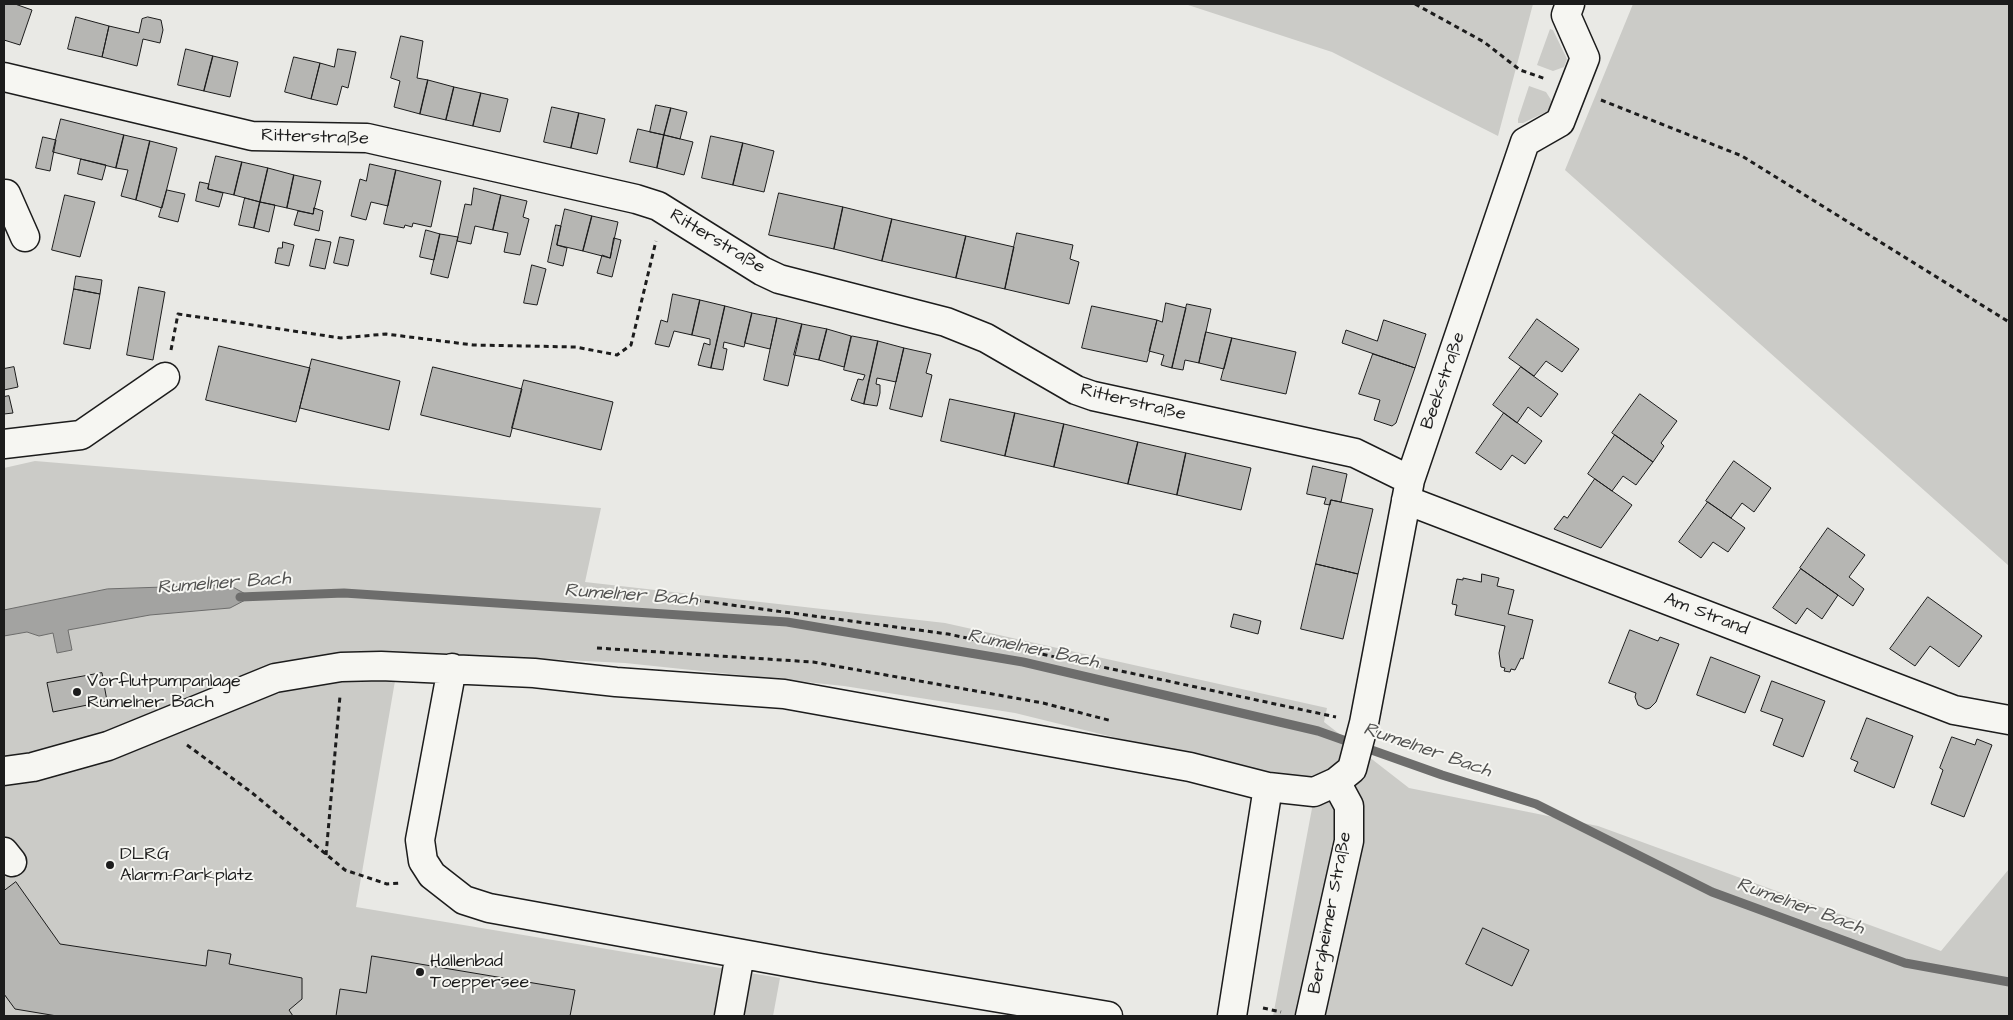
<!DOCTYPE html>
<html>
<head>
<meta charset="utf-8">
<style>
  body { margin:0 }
  #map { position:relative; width:2013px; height:1020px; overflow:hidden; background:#e9e9e5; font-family:"Architects Daughter",sans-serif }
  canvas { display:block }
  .frame { position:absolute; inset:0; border:5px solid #1c1c1c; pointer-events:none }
</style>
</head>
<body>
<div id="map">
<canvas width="2013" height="1020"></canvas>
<div class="frame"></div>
</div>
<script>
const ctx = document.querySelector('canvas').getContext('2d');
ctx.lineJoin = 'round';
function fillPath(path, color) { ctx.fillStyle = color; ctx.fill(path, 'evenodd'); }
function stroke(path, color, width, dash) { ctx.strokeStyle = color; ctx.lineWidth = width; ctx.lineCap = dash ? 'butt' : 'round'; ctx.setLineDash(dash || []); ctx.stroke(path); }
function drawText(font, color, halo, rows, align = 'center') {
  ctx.font = font + ' "Architects Daughter",sans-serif'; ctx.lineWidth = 4; ctx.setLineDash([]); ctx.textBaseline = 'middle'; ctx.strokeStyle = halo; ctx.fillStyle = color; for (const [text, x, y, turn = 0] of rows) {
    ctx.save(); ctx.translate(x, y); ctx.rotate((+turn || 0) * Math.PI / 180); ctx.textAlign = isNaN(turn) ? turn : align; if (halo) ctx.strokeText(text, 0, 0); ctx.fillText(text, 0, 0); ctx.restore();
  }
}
fillPath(new Path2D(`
  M1185,4H1533L1498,136L1332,52Z
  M1633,4H2009V566L1565,170Z
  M1550,29L1553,30L1567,59L1564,67L1553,71L1537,65Z
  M1529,86L1546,92L1553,103L1550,110L1523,123H1518V119Z
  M35,461L601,508L585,582L945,623L1327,708L1324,722L1409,788L1598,826L1941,951L2009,869V1016H1273L1316,787L1015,713L844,686L625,663L400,652L356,907L780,978L773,1016H4V468Z`), '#cbcbc7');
const water = new Path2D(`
  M229,585L251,597L230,608L150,615L68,630L72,650L57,653L53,633L39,636L27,632L4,636V610L107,589Z`);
fillPath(water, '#a3a3a1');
stroke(water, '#6d6d6c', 1);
stroke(new Path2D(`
  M240,597L344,593L787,622L1023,662L1318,731L1442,775L1536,804L1712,892L1905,963L2009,982`), '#6d6d6c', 9);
const building = new Path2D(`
  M5,4H15L32,10L20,45L4,40V8Z
  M76,17L109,26L102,57L68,49Z
  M148,17L161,20L163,30L160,43L143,39L137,66L102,57L109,26L139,33L142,19Z
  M401,36L423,41L417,78L428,80L420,114L394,107L400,81L391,78Z
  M186,49L213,56L204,91L178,85Z
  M338,49L356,52L348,88L342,86L337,105L311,99L320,63L334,67Z
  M213,56L238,62L230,97L204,91Z
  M294,57L320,63L311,99L285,92Z
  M428,80L454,87L446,120L420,114Z
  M454,87L481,93L473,126L446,120Z
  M481,93L508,99L500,132L473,126Z
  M656,105L671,108L664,135L650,132Z
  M552,107L579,113L571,148L544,142Z
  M671,108L687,112L680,139L664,135Z
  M579,113L605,119L597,154L571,148Z
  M61,119L124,135L116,168L53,152Z
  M638,129L664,135L657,168L630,162Z
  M124,135L150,141L136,200L121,196L128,170L116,168Z
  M664,135L693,142L684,175L657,168Z
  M711,136L743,143L733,185L702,178Z
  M43,137L56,140L50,171L36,168Z
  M150,141L177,148L162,208L136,200Z
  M743,143L774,151L764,192L733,185Z
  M216,156L242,162L234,195L208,189Z
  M81,159L106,165L102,180L78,174Z
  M242,162L268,168L260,202L234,195Z
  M370,164L396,170L388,206L371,202L366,220L351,216L360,179L366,181Z
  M268,168L294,175L287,208L260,202Z
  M396,170L441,181L431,227L413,223L412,227L405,225L404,228L384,224Z
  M294,175L321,181L313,214L287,208Z
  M200,182L209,184L208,189L223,193L219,207L196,201Z
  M474,188L501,195L493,230L475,226L471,244L457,241L465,204L471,205Z
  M167,190L185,194L178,222L159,217Z
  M779,193L843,207L834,249L769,235Z
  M65,195L95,202L80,257L52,250Z
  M501,195L527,201L523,217L529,219L520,255L504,252L508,233L493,230Z
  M245,198L260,202L254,228L239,225Z
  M260,202L275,205L269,232L254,228Z
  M843,207L892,219L882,261L834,249Z
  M314,208L323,211L319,231L294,225L298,211L313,214Z
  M565,209L592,216L583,251L557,245Z
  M592,216L618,222L610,258L583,251Z
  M892,219L966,236L956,278L882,261Z
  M556,225L561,226L557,245L567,248L563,266L548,262Z
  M426,230L440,234L434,260L420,257Z
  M1017,233L1073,245L1070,259L1079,262L1069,304L1005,289Z
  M440,234L458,237L448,278L431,274Z
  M966,236L1014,247L1005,289L956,278Z
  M340,237L354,240L348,266L334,263Z
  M614,238L621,240L612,277L597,273L602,255L610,258Z
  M316,239L331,242L325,269L310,266Z
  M283,242L294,245L289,266L275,263L278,248H282Z
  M532,265L546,269L537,305L524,303Z
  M76,276L102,280L100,294L74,289Z
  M139,287L165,292L153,360L127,355Z
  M74,289L100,294L90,349L64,344Z
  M673,294L700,300L692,335L674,331L669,347L655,344L661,320L667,322Z
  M700,300L725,306L711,368L698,365L704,343L710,345V339L692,335Z
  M1166,303L1186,308L1172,368L1161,365L1164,355L1149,351L1157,320L1162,322Z
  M1187,304L1211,309L1199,363L1185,360L1183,370L1172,368Z
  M725,306L752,313L744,347L724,342L723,348L727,349L723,370L711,368Z
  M1092,306L1157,320L1147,362L1082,348Z
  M752,313L777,318L770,349L745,343Z
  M777,318L802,324L788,386L764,380Z
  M1537,319L1579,349L1562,372L1546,361L1534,376L1509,358Z
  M1384,320L1426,334L1415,368L1342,343L1346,330L1377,341Z
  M802,324L827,329L819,360L794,355Z
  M827,329L851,336L844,367L819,360Z
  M1206,332L1232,338L1224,369L1199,363Z
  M852,336L878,341L864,404L851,400L858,379L863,380L865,375L844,370Z
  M1232,338L1296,352L1286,394L1221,380Z
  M878,341L904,348L896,382L877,378L876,384L880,385V393L877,406L864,404Z
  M219,346L310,368L296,422L206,400Z
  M904,348L931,354L926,373L932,375L922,417L890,409Z
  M1373,354L1415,368L1396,423L1392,426L1374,420L1380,400L1359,394Z
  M312,359L400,381L389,430L300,408Z
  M14,367L18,387L4,390V369Z
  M433,367L522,389L510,437L421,415Z
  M1521,367L1558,394L1541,417L1528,407L1517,423L1493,405Z
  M524,380L613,402L601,450L512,428Z
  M1640,394L1677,421L1661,443L1664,446L1653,462L1612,433Z
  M9,396L13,413L4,414V397Z
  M950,399L1015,413L1005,456L941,441Z
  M1015,413L1064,424L1054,467L1005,456Z
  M1504,413L1542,441L1525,464L1512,455L1501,470L1476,453Z
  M1064,424L1138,442L1128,484L1054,467Z
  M1615,435L1653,462L1636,485L1623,476L1612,491L1588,474Z
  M1138,442L1186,453L1177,495L1128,484Z
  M1186,453L1251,468L1241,510L1177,495Z
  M1734,461L1771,488L1754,512L1742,503L1731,518L1706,501Z
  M1313,466L1347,474L1341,502L1331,500L1330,505L1324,504L1326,498L1307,494Z
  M1595,479L1632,505L1601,548L1554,529L1564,516L1567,518Z
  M1331,500L1373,509L1358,574L1316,564Z
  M1708,502L1745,528L1728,552L1713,542L1701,558L1679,542Z
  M1828,528L1865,555L1849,577L1864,589L1853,606L1800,568Z
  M1316,564L1358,574L1343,639L1301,629Z
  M1801,569L1838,595L1822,619L1807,608L1796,624L1773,608Z
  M1482,574L1499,578L1497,586L1514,590L1508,614L1533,620L1523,659L1521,658L1515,670L1511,669L1510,672L1504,671L1505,668L1501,667L1499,653L1505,626L1455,615L1457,605L1452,604L1457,579L1463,580V578L1481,582Z
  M1928,597L1982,636L1959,667L1930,646L1915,666L1890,649Z
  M1234,614L1261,621L1258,634L1231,627Z
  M1630,630L1658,641L1660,637L1679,644L1656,702L1650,708L1646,709L1638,705L1635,697L1636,693L1609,683Z
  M1711,657L1760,676L1745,713L1697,695Z
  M102,673L107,701L53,712L47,683Z
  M1772,681L1825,701L1803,757L1773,745L1783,719L1761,711Z
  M1867,718L1913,736L1894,788L1854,771L1858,762L1851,759Z
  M1952,737L1975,745L1977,739L1992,745L1964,817L1931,804L1943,770L1940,768Z
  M16,882L60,944L206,966L208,950L231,954L229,964L302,978V999L289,1010L293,1016H57L15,1009L4,994V891Z
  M1483,928L1529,950L1512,986L1466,964Z
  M372,956L575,990L570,1016H336L340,989L366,993Z`);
fillPath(building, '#b6b6b3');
stroke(building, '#1c1c1c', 1);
const minor = new Path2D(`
  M4,77L252,136L367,138L636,199L658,206L762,271L779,279L946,322L986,338L1076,390L1093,396L1355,453L1410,480
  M4,195L6,194L25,237
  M4,444L81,435L165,377
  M1406,500L1954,710L2009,720
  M452,668L420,840L423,861L432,875L464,900L489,908L820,968L1108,1016
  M4,771L33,767L108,746L275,678L341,667L381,666L534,673L616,682L784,694L1190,767L1268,787L1314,792L1336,782L1352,769L1364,723L1410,480L1525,142L1560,122L1585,58L1566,15L1570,4
  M4,852L12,862
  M729,1016L740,954
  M1232,1016L1268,787
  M1310,1016L1349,841V806L1336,782`);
stroke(minor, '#1c1c1c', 31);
stroke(new Path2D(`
  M1415,4L1484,42L1520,70L1546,79
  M1601,100L1742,156L2009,322
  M171,350L178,314L341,338L386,334L473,345L576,347L617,355L631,345L656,241
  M687,599L948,634L1336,717
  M597,648L813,662L1043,703L1112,721
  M187,745L251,792L345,870L387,884L402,883
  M326,855L340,696
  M1263,1008L1281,1012`), '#1c1c1c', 3, [5, 4]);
stroke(minor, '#f6f6f2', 28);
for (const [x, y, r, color] of [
  [77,692,5,"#1c1c1c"],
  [110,865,5,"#1c1c1c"],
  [420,972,5,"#1c1c1c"]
]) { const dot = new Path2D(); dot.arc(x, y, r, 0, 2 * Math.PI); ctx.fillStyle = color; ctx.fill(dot); stroke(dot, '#f6f6f2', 2); }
drawText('18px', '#1c1c1c', '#f6f6f2', [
  ["Ritterstraße",315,138,2],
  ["Ritterstraße",717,242,31],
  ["Beekstraße",1444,381,-71],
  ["Ritterstraße",1133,403,14],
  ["Am Strand",1706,615,21],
  ["Bergheimer Straße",1331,913,-79]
]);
drawText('18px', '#1c1c1c', '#f6f6f2', [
  ["Vorflutpumpanlage",87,682],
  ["Rumelner Bach",87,703],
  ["DLRG",120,855],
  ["Alarm-Parkplatz",120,876],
  ["Hallenbad",430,962],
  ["Toeppersee",430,983]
], 'left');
drawText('italic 19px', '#525251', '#f6f6f2', [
  ["Rumelner Bach",224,584,-4],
  ["Rumelner Bach",631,596,4],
  ["Rumelner Bach",1033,650,12],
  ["Rumelner Bach",1427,751,19],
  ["Rumelner Bach",1800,907,20]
]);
</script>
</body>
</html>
